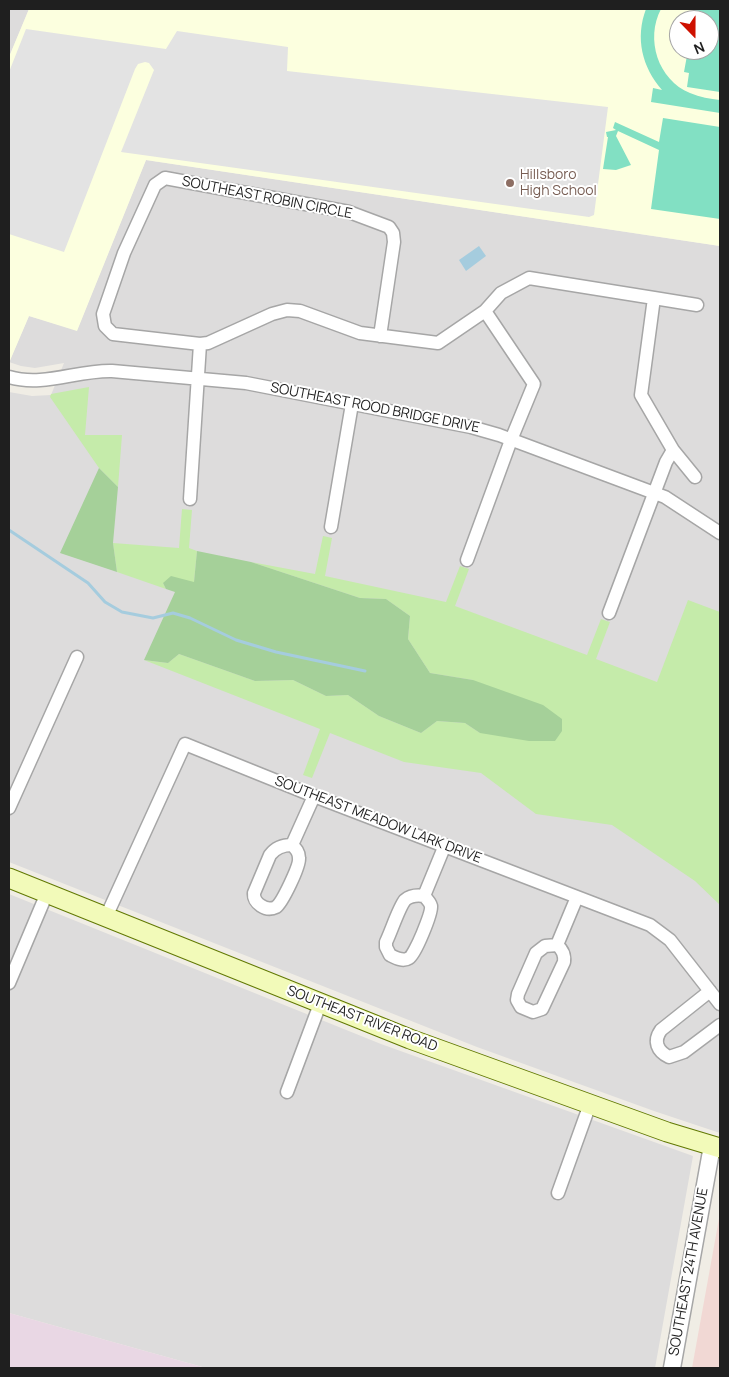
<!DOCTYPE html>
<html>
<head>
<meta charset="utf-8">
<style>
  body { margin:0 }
  #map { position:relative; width:729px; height:1377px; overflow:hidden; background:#f0ede5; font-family:Manrope,sans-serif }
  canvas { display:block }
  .frame { position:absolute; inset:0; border:10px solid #1f1f1f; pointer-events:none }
  .north { position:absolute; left:669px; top:10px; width:50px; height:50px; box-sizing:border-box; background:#fff; border:1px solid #a5a5a5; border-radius:50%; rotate:158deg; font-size:14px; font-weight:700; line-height:20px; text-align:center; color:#1f1f1f }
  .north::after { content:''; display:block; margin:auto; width:18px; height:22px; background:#ce1100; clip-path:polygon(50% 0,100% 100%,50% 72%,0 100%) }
</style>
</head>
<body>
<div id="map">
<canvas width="729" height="1377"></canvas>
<div class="frame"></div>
<div class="north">N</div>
</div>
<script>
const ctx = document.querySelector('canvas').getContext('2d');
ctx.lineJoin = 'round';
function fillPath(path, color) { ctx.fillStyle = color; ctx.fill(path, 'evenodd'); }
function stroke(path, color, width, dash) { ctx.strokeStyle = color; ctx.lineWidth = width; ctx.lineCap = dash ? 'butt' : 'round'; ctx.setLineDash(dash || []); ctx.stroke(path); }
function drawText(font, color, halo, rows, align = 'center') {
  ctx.font = font + ' Manrope,sans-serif'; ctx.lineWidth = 4; ctx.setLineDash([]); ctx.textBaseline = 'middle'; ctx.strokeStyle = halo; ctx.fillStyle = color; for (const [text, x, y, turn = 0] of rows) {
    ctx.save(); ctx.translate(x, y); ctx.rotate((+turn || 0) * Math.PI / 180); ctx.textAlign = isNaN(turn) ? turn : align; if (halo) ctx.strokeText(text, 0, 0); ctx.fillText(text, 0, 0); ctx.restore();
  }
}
fillPath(new Path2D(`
  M9,9H29L9,57Z
  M146,160L720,246V1133L654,1111L477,1047L9,862V392L32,396L51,395L64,363L35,368L21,366L9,362L29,316L77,330Z
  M9,894L381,1044L693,1156L655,1368H206L9,1313Z`), '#dddcdc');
fillPath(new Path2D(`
  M720,1213V1368H692Z`), '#f1d8d4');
fillPath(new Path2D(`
  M9,1313L206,1368H9Z`), '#e9d7e4');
fillPath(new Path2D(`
  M29,9H720V246L146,160L77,331L29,316L9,363V57ZM679,20H709V50H679Z`), '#fcffdf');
fillPath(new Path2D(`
  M89,387L85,435H122L118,487L99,468L50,397L51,394Z
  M182,509L192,510L189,548L197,551L194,582L163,583L166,589L117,572L113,543L179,548Z
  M323,536L332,538L325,576L446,602L460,566L469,569L455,606L587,655L601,619L610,622L596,659L657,682L688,600L720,612V905L695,881L612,825L536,814L481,773L404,762L330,733L312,778L303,775L320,729L144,660L168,663L179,654L255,681L293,680L326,696L348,695L379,716L421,733L437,721L465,723L480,733L473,680L430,673L408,639L410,616L386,599L360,598L251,562L315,574Z`), '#c5ebaa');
fillPath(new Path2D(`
  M99,468L118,487L113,543L117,572L60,553Z
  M197,551L251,562L360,598L386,599L410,616L408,639L430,673L473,680L543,705L562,719V731L555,741H529L480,733L465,723L437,721L421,733L379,716L348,695L326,696L293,680L255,681L179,654L168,663L144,660L175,592L166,589L163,583L171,576L194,582Z`), '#a5d099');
fillPath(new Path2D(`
  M646,9H661C645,39 658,80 690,93C700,97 710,99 720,100V113L651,102L653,88L662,90C642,67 635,38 646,9Z
  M694,9H720V92L687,87L689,73L684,72L688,50H709V20H692Z
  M663,118L720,127V219L651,209L659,150L618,131L616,136L631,165L616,170L603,169L608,137H607L606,132L616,130L613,128L615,122L659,142Z`), '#82e0c3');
fillPath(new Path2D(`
  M26,29L166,49L177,31L288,47L287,71L608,107L594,215L589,217L121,152L154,70L149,63L145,62L138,64L135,69L64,252L9,234V72Z`), '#e3e3e3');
fillPath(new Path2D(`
  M479,246L486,256L466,271L459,260Z`), '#a5ccde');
stroke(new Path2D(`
  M9,530L88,583L105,602L122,612L153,618L173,613L190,618L236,640L276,652L365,671`), '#a5ccde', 3);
const minor = new Path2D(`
  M654,298L697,305
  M380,336L394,242L393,233L389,227L349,212L165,178L155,185L124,253L103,314L105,326L113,334L200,344L208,343L272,314L287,310L300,311L360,333L438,343L485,311L501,293L529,278L654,298L641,395L673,450L666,462L609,613
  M9,377C44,387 77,370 112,371L246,383L471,427L499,435L665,497L720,533
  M673,450L695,477
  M190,499L200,344
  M331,527L352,404
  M467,560L511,440L534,384L485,311
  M9,808L77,657
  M292,845C296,849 299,852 299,858C300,866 282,903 276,907C266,912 253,903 254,893L270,855C276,847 283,845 292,845L314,796
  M424,896C427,899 430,902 431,906C432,913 415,955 409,958C403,962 396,958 390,955L386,947V942C391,932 399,907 405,900C411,895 417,895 424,896L445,845
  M106,917L185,744L314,796L650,925L670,940L720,1004
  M557,945C563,950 565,955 564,962L542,1009L533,1012L521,1007L517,1000L518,994L536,953L545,946L557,945L577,897
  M9,983L47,893
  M710,991L661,1030C653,1041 657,1051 669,1057L684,1052L720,1025
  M287,1092L320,1004
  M558,1193L590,1104`);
const tertiary = new Path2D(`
  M672,1368L712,1146`);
const secondary = new Path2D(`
  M9,878L410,1039L667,1132L720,1148`);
stroke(minor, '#a6a6a6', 15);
stroke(tertiary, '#a6a6a6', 19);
stroke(secondary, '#627903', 21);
stroke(minor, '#fff', 12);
stroke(tertiary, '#fff', 16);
stroke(secondary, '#f2fab9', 19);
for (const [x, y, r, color] of [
  [510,183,5,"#8d6e63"]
]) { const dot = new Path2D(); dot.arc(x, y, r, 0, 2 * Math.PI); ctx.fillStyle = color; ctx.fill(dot); stroke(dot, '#fff', 2); }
drawText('14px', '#785e54', '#fff', [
  ["Hillsboro",520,175],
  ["High School",520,191]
], 'left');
drawText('14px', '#1f1f1f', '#fff', [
  ["SOUTHEAST ROBIN CIRCLE",267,198,11],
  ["SOUTHEAST ROOD BRIDGE DRIVE",375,408,11],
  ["SOUTHEAST MEADOW LARK DRIVE",378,820,21],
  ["SOUTHEAST RIVER ROAD",362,1019,21],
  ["SOUTHEAST 24TH AVENUE",689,1272,-80]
]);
</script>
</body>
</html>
